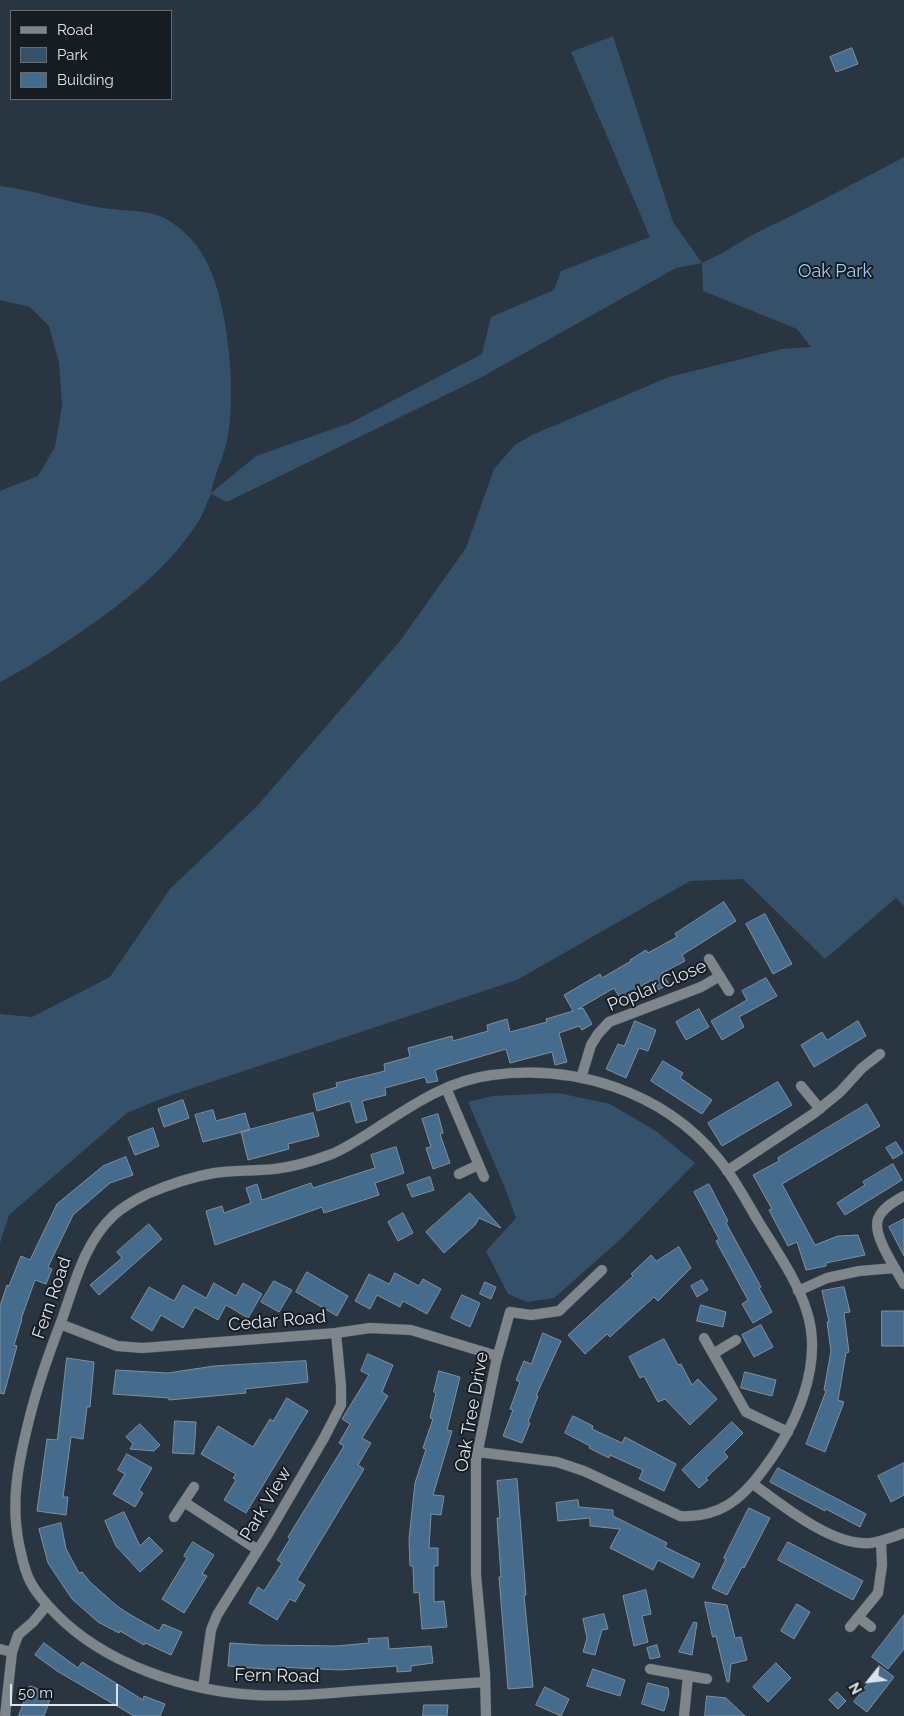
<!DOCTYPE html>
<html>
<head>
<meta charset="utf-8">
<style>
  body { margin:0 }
  #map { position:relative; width:904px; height:1716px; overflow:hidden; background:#293540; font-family:Raleway,sans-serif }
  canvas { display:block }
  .legend { position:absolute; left:10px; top:10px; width:162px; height:90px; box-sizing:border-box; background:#161c21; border:1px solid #646b71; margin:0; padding:6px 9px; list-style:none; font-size:15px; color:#dae2ea }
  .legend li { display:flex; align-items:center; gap:10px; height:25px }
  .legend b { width:25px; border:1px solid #646b71 }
  .north { position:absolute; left:844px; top:1656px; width:50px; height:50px; -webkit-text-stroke:4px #161c21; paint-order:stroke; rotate:241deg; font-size:14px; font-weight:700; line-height:20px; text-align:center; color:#dae2ea }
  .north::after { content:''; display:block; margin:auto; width:18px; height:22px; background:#dae2ea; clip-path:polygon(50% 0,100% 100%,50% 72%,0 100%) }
  .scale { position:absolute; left:10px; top:1684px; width:108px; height:22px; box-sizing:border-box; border:2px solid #dae2ea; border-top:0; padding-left:6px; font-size:15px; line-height:18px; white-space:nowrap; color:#dae2ea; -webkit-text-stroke:4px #161c21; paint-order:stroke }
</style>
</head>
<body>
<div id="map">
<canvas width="904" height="1716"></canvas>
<ul class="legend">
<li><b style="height:6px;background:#7f868b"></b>Road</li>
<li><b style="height:14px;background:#355169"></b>Park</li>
<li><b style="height:14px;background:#456c8d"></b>Building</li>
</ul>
<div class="north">N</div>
<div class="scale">50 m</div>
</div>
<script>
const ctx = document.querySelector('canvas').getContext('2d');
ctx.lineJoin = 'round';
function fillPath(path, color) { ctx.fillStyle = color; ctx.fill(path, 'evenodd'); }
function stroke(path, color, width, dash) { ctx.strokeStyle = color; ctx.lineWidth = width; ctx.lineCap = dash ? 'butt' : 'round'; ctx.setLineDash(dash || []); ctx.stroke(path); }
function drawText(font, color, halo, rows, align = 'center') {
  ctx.font = font + ' Raleway,sans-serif'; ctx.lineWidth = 4; ctx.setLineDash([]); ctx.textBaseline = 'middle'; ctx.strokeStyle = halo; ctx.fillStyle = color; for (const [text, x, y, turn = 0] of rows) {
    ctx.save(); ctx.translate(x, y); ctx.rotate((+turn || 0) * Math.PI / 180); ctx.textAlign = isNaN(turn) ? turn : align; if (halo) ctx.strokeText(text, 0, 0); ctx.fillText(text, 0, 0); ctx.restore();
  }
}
fillPath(new Path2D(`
  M613,36L673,222L702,263C721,255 738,243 756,233C806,209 855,183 904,157V906L896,898L825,959L743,879L690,881L517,980L163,1098L127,1113L9,1215L0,1243V1014L32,1017L110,977L170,889L258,805L400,641L466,548L494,469L515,445L532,435L669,377L782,349L811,347L797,329L703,291L702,263L676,268L480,378L227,502L211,494C207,502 204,511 200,519C172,564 131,597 88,627C59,647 31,666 0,682V491L38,476L55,447L62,406L59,363L49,326L30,307L0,300V186C33,190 64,201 96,207C116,211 142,209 160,216C178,224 195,240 204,257C228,298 236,389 228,435C225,455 214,474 211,493L256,456L350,423L482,354L491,317L554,290L561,271L650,237L571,52Z
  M558,1093L610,1104L656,1131L695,1163L621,1239L554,1298L527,1302L508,1294L486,1251L516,1218L505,1188L468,1102L492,1096Z`), '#355169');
const building = new Path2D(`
  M852,48L858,64L836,72L830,57Z
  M724,902L736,921L682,955L685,961L662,973L669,984L658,990L652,980L620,998L614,988L578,1009L583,1008L592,1024L582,1030L579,1026L559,1033L567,1062L555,1065L552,1052L510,1063L506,1049L435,1070L438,1081L427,1083L425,1077L385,1088L386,1095L362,1101L367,1120L356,1123L350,1101L317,1111L313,1094L337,1087L336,1083L385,1071L384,1064L410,1057L408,1048L452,1036L453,1041L488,1031L487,1025L507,1019L510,1032L547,1022L546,1019L573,1011L564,995L600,974L602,978L631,961L630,960L646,950L648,953L677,937L675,934Z
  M765,914L792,964L773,974L746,924Z
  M766,978L777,996L739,1017L744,1027L722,1040L711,1021L747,1000L742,991Z
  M699,1009L709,1027L686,1040L676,1022Z
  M635,1021L656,1030L648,1051L639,1048L626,1078L606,1069L618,1044L624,1046Z
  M858,1021L866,1036L814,1067L801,1045L822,1032L827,1040Z
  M663,1061L683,1073L680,1078L712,1100L702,1114L651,1081Z
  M778,1082L792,1105L722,1146L708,1123Z
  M183,1100L189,1118L164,1127L158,1109Z
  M867,1104L880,1126L782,1184L815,1245L838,1236L858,1235L865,1255L826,1263V1266L806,1270L797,1242L788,1246L769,1210L772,1209L753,1175L779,1161L778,1158Z
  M213,1110L216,1121L245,1113L250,1130L203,1142L195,1115Z
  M313,1113L319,1136L288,1144L289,1149L248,1160L241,1132Z
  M438,1114L443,1133L440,1134L450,1163L433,1169L426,1148L431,1147L422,1119Z
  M153,1128L159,1146L135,1155L128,1138Z
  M896,1142L903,1153L893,1159L886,1148Z
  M396,1147L404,1173L375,1183L379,1195L324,1213L322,1207L215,1245L206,1211L222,1206L224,1213L251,1203L246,1188L257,1184L262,1200L311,1183L313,1188L375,1168L371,1155Z
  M126,1157L133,1175L110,1183L73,1215L48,1267L52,1269L46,1284L35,1280L21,1319H22L14,1345L17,1346L4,1394L0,1393V1306L7,1285L9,1286L21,1256L30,1260L57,1204L103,1166Z
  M893,1164L902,1180L845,1215L837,1203L865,1185L863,1182Z
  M430,1177L434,1190L412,1197L407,1185Z
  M709,1184L728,1221L726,1223L761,1287L759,1288L772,1312L753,1323L742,1304L748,1300L716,1241L719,1239L694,1192Z
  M470,1193L501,1228L479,1218L475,1225L444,1253L426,1232Z
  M403,1213L413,1233L398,1241L388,1222Z
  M904,1219V1256L889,1227Z
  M149,1224L162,1239L99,1295L90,1285L122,1258L117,1252Z
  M679,1247L691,1268L658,1301L654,1297L610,1337L607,1334L585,1354L568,1335L633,1276L631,1274L651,1255L656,1261Z
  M307,1272L348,1296L337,1316L296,1292Z
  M395,1273L419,1286L423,1279L441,1289L427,1314L403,1301L400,1307L377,1295L370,1309L355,1301L369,1274L389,1284Z
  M702,1280L708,1290L697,1297L691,1286Z
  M274,1281L292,1290L279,1312L261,1302Z
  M485,1282L496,1287L491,1299L480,1294Z
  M214,1283L236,1296L243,1283L262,1294L248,1318L226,1305L218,1320L195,1307L183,1328L161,1315L152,1331L131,1318L149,1287L174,1301L183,1285L206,1298Z
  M844,1287L850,1312L844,1313L849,1352L846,1353L838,1400L844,1402L825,1452L806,1444L826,1391L824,1390L831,1351L827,1322H829L822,1291Z
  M462,1295L480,1303L470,1327L451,1318Z
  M701,1305L726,1312L723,1327L697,1321Z
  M882,1311H904V1346H882Z
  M761,1325L773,1347L754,1357L742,1335Z
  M543,1333L561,1341L536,1396H538L528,1422L530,1423L522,1443L503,1436L513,1410L510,1409L520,1382L516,1380L524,1361L531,1364Z
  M664,1339L678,1365L681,1364L692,1385L698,1379L717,1399L690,1425L665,1399L658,1402L644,1376L640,1378L629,1357Z
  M368,1354L393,1365L382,1392L388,1396L362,1438L371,1443L358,1465L364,1469L297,1580L305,1585L295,1602L290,1599L277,1620L249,1603L258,1587L264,1591L282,1563L277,1560L290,1539L288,1537L344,1446L339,1443L350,1424L342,1419L369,1375L361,1371Z
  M67,1358L94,1362L90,1407H87L83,1439L71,1437L63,1497H68L66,1515L37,1511L47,1439L57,1440Z
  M306,1361L308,1382L245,1389L246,1393L169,1400V1398L113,1394L116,1370L168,1373L214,1366Z
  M439,1371L460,1377L447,1430L452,1431L433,1495L444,1496L441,1515L431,1514L429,1548H438V1566H434V1602L444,1601L447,1627L422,1629L419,1592L414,1593L413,1566H410L409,1539L415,1483L426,1449L423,1448L433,1419L430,1418L436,1393L434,1392Z
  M745,1372L776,1380L772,1396L741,1388Z
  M287,1398L308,1411L246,1513L224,1500L236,1480L233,1478L236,1474L201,1454L218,1426L253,1447L270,1419L273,1421Z
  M573,1416L593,1426L592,1429L622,1443L625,1437L676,1464L664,1491L639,1479L643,1470L610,1455L609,1458L589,1448L590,1446L565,1433Z
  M175,1421L196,1422L194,1454L173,1453Z
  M732,1422L743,1433L724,1452L728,1457L706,1478L708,1480L699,1488L682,1470Z
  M140,1424L160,1445L154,1451L130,1449L133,1444L126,1437Z
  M127,1454L152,1468L139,1490L143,1493L135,1507L113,1494L125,1474L118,1470Z
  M904,1463V1495L891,1502L878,1476Z
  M778,1468L866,1514L860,1527L826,1509L825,1511L770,1482Z
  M517,1479L524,1569L526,1595H524L533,1687L508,1689L499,1577H501L497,1518H500L497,1481Z
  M578,1500L579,1507L613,1510V1516L667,1543L665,1547L700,1564L693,1578L658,1560L653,1570L610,1548L620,1529L590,1526V1518L558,1521L556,1503Z
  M749,1508L770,1518L744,1568L742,1567L727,1595L712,1588L726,1559L724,1558Z
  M124,1512L140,1546L149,1537L163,1551L140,1572L116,1546L105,1521Z
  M61,1523L66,1549L79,1573L82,1572L90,1582L117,1606L129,1614L159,1631L163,1624L182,1632L171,1655L145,1643L144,1645L120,1631L119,1633L98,1622L72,1599L48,1563L39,1529Z
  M193,1542L214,1555L202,1574L207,1576L184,1613L162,1599L187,1558L184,1556Z
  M788,1542L863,1581L853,1600L778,1560Z
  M646,1590L651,1614L642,1616L648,1642L634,1646L623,1596Z
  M705,1602L727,1605L735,1638L741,1637L747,1660L731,1664L729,1682H727L716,1636L713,1637Z
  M797,1604L810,1612L794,1639L781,1631Z
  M604,1614L608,1629L602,1630L595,1655L583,1652L587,1638L583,1619Z
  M904,1615V1649L888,1669L872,1657Z
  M694,1622L697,1623L692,1655L679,1652Z
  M388,1638L389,1649L431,1646L433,1663L411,1666V1671L397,1672V1666L340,1670L278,1667V1670L228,1666L230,1643L260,1645L336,1646L369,1643L368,1639Z
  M44,1643L78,1668L82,1662L143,1700L144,1696L165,1704L160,1716H134L57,1671L35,1655Z
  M657,1645L660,1657L650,1659L647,1648Z
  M776,1663L791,1678L768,1702L753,1687Z
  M881,1667L894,1677L867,1712L854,1702Z
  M593,1669L625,1680L620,1696L587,1686Z
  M648,1683L668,1688L669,1694L664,1711L642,1704Z
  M30,1686L52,1694L44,1716H19Z
  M545,1687L569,1699L561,1716L536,1705Z
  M837,1692L846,1701L838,1709L829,1700Z
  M707,1696L726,1698L745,1716H705Z
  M424,1705H448L447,1716H423Z`);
fillPath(building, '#456c8d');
stroke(building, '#808f9c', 1);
const street = new Path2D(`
  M709,959L729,991
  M581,1078L591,1045L598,1034L609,1022L701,987L720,976
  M801,1086L820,1109
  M446,1088L484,1177
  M727,1171L813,1114L840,1092L862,1068L880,1054
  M459,1174L478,1165
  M904,1196C895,1201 882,1208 878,1219C872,1235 896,1269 904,1284
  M798,1291L827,1278L859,1271L895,1268
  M60,1324L117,1346L142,1348L336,1333L370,1328L411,1330L497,1356
  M704,1338L746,1412L788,1432
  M713,1354L736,1340
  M478,1452L557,1462L584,1471L680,1516C719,1518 741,1500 763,1470C795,1428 824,1366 807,1312C797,1280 777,1252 760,1224C746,1201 734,1177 717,1157C662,1091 575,1064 492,1075C451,1080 417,1102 383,1124C366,1135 350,1146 332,1154C313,1161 293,1167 274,1169C254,1171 234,1170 214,1173C191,1177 168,1185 147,1194C135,1200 124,1206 114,1215C83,1244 75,1284 61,1322C49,1353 38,1384 30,1416C19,1459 10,1500 19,1544C22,1557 24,1571 31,1583C37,1594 47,1605 56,1614C105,1664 186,1691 255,1695C288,1697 323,1694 355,1691C399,1688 442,1685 485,1682
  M753,1484C782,1505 833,1547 871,1543C883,1541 893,1537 904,1533
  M184,1502L258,1550
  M174,1517L194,1487
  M858,1617L871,1627
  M850,1627L878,1593L882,1565L881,1541
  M0,1649L12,1652
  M650,1669L707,1679
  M203,1688L211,1630L217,1615L268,1534L324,1438L341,1405V1386L336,1333
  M5,1716L12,1652L18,1635L33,1622L47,1605
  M486,1716L485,1673L476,1575V1460L496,1362L510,1312L531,1315L559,1311L602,1270
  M684,1716L688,1676`);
stroke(street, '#45515b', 11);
stroke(street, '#7f868b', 10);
drawText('18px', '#9dcff9', '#161c21', [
  ["Oak Park",835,272]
]);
drawText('18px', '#dae2ea', '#161c21', [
  ["Poplar Close",657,986,-23],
  ["Fern Road",52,1298,-71],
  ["Cedar Road",277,1321,-5],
  ["Oak Tree Drive",472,1412,-80],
  ["Park View",266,1504,-59],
  ["Fern Road",277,1676,1]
]);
</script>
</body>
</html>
